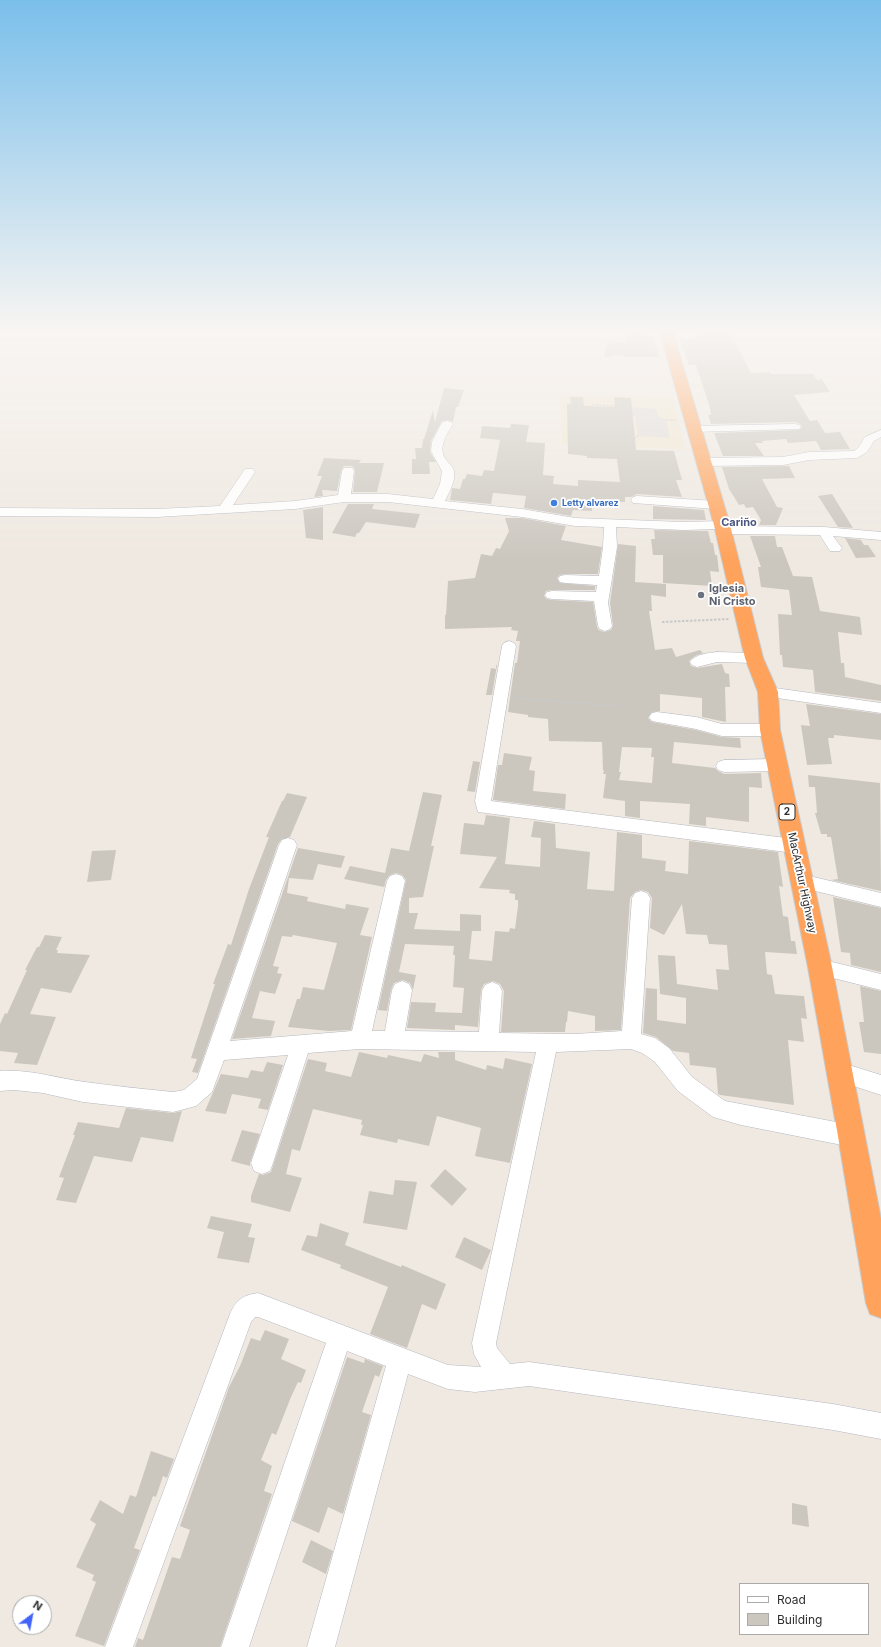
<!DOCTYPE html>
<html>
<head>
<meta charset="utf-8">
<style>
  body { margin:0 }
  #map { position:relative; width:881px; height:1647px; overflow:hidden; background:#efe9e1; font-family:Inter,sans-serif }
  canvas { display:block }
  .legend { position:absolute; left:739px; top:1583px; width:130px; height:52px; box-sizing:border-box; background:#fff; border:1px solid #ababab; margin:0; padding:5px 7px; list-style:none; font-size:12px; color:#2e2e2e }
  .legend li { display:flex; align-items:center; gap:8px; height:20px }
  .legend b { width:20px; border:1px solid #ababab }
  .north { position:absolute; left:12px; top:1595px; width:40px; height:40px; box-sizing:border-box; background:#fff; border:1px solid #ababab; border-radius:50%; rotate:32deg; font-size:11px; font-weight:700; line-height:16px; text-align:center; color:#2e2e2e }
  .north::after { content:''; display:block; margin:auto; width:14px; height:18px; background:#4264fb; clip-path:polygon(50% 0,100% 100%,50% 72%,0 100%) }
</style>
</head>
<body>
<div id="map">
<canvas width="881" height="1647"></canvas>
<ul class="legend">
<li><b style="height:5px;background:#fff"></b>Road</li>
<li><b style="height:11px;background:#cbc7bf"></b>Building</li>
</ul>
<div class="north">N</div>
</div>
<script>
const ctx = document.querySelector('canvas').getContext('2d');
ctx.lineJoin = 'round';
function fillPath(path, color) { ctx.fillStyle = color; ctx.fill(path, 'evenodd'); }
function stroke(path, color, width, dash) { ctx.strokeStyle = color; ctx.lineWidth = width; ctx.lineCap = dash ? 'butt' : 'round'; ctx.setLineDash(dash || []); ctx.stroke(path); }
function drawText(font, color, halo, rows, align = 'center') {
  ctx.font = font + ' Inter,sans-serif'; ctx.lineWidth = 3.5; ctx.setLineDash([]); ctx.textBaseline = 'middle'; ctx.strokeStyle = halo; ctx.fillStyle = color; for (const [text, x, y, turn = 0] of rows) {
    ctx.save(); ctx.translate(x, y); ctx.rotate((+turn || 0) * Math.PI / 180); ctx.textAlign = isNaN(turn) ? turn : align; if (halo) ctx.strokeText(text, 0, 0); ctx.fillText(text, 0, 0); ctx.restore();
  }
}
fillPath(new Path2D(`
  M560,395L673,398L685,449L562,444Z`), '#f0e6d1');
fillPath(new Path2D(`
  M619,406L656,409L659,417L666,419L670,438L638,436L635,416L620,415Z`), '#dfdcd8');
fillPath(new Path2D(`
  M626,329H644L645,336H653L660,357H624L622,355L604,357L608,340L626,342L624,334H628Z
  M716,329H728L751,373L770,372L771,374H813L817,380L822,379L830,392L794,395L810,421L817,420L825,433L840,432L850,449L821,450L816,441L788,443L786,439L762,441L763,443H755L764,456H723L714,433L799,430L802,427L800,424L795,422L711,424L708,415H711L710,408L696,365H689L680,339L698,338L696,332L718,333Z
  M444,388L464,390L458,407H456L453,422L447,420L442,421L431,441L430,452L436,462H429L430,474H412V459H416L415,448H422L423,439H424L433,410L435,422Z
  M570,397H583L584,406L615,407L614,397L631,398L636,450L674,451L682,480H676L682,497L637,494L631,497H625V502L592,501V511L573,510L571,516L524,508L526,496L495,493H493L491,504L450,500L452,488L460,489L463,479H465L467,474L482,476L484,470L494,471L500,440L480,438L482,426L510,428L511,424L529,425L526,442L545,443L543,475L554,476L553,484L578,486V480L620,482L617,459L587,458V456L568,454L567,404H571Z
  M324,458L361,460L359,463H384L377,492H353L355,470L352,466H344L341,471L337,491L322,490L323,496L314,497L322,476H317Z
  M789,466L795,478L762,479L777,507L783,508L776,525H759L761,520L753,507L746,508L744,504L739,505L729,489L722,467Z
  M832,494L853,528L838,527L818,496Z
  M348,504H374L372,509L420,514L415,528L366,522L359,533H357L355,537L332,533Z
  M653,506L704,510L706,520L653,519Z
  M323,507V540L306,538L303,510Z
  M505,518H522L566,526L561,540L602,547L598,574H565L560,575L557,578L560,583L595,586V590H552L546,591L544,596L547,599L552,600L593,602L597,627L599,630L604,632L611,630L613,626L610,603L618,544L636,546L635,582L666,584V597L651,595L652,611H649L655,650L672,648L676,657L700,650L703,653L695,656L689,661L691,666L697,668L722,664L725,673L729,674L730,687H725L726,722L702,717V698L660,694V711L652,712L648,718L652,722L696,730L722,737L740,738L741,748L674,742L672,763L715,768L718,771L724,774L761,773L762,788L749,787V822L706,817V826L689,824L690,804L640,801V818L625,816V801L603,798L606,774H603L604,771L603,770L602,742L549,741L548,719L528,717V715L508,712L515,663H517L520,641H516L518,631L511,630L512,627L445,629V615H446L448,581L475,578L481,554L492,556L496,548L500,549L509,531ZM622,747L652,748L651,757H654L652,783L619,780L621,772H619Z
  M654,530L708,531L711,543H713L715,555H717L719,572L710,571L712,586L663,583V555H653L651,539H655Z
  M750,536H775L777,547H782L793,576L812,577L820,611L860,617L862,635L838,632L841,663H844L845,677L881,685V701L815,692L813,670L783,667L782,655H780L778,614L792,615L789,590L761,587L758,567H761Z
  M845,538L861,540L864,545H868L876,557L856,558Z
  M496,665H497L492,695H486L491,668L496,669Z
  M806,704L881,714V740L834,735V738H828L832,764L807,765L801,725L810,726Z
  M504,753L532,757L529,770L535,771L533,791L566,794L565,809L493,800L498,765H502Z
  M473,761L480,762L475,792L467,791Z
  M808,775L880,783L881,891L831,880L838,879L831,837H827V834H821L815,813H817L815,787H809Z
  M423,792L442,795L431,846H434L423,897L409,898V913H418L414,929L460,931V914L481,915V931H472L469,959L492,961L495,931L509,932L510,928L515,929L518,906V900H515V894L509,893L510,890L479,888L497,857L460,854L464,823L484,825L486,815L510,818L505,864L540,867L541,838L531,837L534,821L555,824L556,848L590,852L587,889L614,891L617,832L642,835V858L666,861L665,871L688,874L689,841L778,852L783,887L779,886L783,916L788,917L791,941H795L797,954L765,952L767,974L772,975L775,994L804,996L807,1019L801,1018L804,1042L788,1040L794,1105L720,1095L718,1094L716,1068L690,1065L689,1053L673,1051L656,1037L643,1033L646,988L657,989V1020L686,1024V998L660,994L658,955L675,956L677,984L718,990L716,969L729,970L727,945L709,944L707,935L686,934L682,904L664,935L650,928L652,898L648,892L641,890L635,892L630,898L621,1030L595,1031V1016L568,1011L567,1022H566L565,1032H501L504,991L500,984L493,981L484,984L481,990L478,1027L455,1025V1030L407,1028L411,1002L436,1003L435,1012L462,1013L464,988L453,987L455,955H453L454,946L405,944L399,972L416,975L413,990L410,983L403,980L394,983L391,990L387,1011L378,1010L406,880L402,875L396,873L390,875L386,880L384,888V887L344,879L350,866L385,873L391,848L409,851Z
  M287,793L307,797L290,837L282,839L278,844L198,1073L192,1072L197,1059L191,1058L215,984H213L228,944L231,945L249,889L269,837H266L282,801H283Z
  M298,848L345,856L341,868L318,864L313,880L289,878L287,893L308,897L307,901L345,909L346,904L369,908L360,935L372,937L351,1030L329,1031L288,1027L297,999H300L303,987L324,990L337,943L293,935L292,937L282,936L273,966L279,967L277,973L282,974L275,994L260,991L252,1018L275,1021L271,1036L232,1039Z
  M116,850L111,880L87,882L92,851Z
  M833,897L881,908V972L851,965L850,953L841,952Z
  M45,935L62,937L56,950H58L57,953L90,955L71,993L41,988L30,1014L56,1017L37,1065L14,1063L18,1053L0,1051V1024L5,1013L7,1014L27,970H25L37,947H39Z
  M860,986L881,991V1054L864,1052L859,1022H864Z
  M359,1052L387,1058L388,1055L421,1062L424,1054L439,1058L438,1052H455V1060L486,1070L487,1065L503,1069L505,1058L532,1064L510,1163L475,1156L481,1128L437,1116L429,1146L398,1139L397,1143L360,1135L363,1125H361L362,1120L313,1109L300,1151L292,1149L286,1174L302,1178L290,1212L251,1202V1196L259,1174L263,1175L271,1172L308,1059L327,1063L325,1071L351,1077Z
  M267,1062L283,1065L268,1110L258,1108L261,1099L232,1094L226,1114L205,1111L221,1074L248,1078L251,1070L263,1072Z
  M126,1108L173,1113L182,1111L173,1142L141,1137L132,1162L94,1156L76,1203L56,1200L64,1178L59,1177L75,1135H73L78,1122L119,1128Z
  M242,1130L260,1134L250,1163V1166L231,1161Z
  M445,1169L467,1189L452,1206L430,1186Z
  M395,1180L417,1182L407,1230L363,1223L369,1191L393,1195Z
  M211,1216L252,1224L248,1237L255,1238L249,1263L217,1258L224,1232L207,1228Z
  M320,1223L349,1233L345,1245L401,1267L402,1265L446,1284L436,1310L422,1304L407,1348L370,1334L388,1287L340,1268L341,1265L301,1250L307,1235L317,1237Z
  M464,1237L491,1250L482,1270L455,1257Z
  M265,1330L289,1339L281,1359L306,1370L301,1383L298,1382L291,1397L276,1435L272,1433L261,1460L272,1466L264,1491L272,1494L220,1647H135L138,1638L143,1640L172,1557L180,1559L190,1530L180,1526L229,1387L240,1366L251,1338L260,1341Z
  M347,1357L364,1363L365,1359L383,1366L379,1377L375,1375L362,1412L371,1415L343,1514L328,1507L319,1533L292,1521Z
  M151,1451L174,1459L167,1478L163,1476L156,1497L153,1496L134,1548L140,1550L104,1646L75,1636L96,1582L92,1580L94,1575L76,1567L96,1524L90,1520L100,1500L123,1514L130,1495L136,1497Z
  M792,1503L807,1506L809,1527L792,1524Z
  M311,1540L333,1551L326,1574L302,1562Z`), '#cbc7bf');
const minor = new Path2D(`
  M447,421L451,422L453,424C447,434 438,447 445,458C448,463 453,466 454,471C456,481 449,492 445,501L522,509L575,518L683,522L722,521L727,522L728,526L824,527L881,532V540L833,536L842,548L840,551H830L820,535L723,534L718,533L717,529L683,530L616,527L617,547L608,603L612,626L610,629L605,631L600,629L598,626L594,601L552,599L547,598L545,595L547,592L552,591L596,592L597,585L565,583L560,582L558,579L560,576L565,575L599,576L603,547L604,527L575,526L522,517L388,502H344L295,509L157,517L0,516V508L157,509L220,506L245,469H253L255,472L233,505L295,501L338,495L342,471L344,468H352L354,471L351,494H388L433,499L440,484L442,471L431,451L432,442L441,424L443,422Z
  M795,424L799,425L801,427L799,429L693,432L689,431L687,429L689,427L693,426Z
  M881,430V437L874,441L867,452L857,458L809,460L783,465L703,466L699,465L697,462L699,459L703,458L783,457L809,452L854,451L858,448L865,437Z
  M637,496L716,501L720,502L722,505L720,508L716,509L633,503L631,500L633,497Z
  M509,641L514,643L516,646L491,801L794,839L800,841L803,846L800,851L794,853L478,812L475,801L502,646L504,643Z
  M717,652L754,653L759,655L761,658L759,661L754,663L717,662L697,667L692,665L690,662C695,654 709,653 717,652Z
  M768,687L881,703V713L763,696L760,692L763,688Z
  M657,712L696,717L722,724H770L776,726L778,730L776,734L770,736H722L696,729L652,721L649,717L652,713Z
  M777,759L783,761L785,765L783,769L777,771L724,772L718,770L716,766L718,762L724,760Z
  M288,838L294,840L297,845L230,1041L352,1031L387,881L390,876L396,874L402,876L405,881L372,1031H385L392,990L395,984L402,981L409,984L412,990L405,1031L479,1032L482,991L485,985L492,982L499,985L502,991L499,1033L575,1034L622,1031L632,898L635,893L641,891L647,893L650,898L641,1034L655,1038L669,1048L692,1077L725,1101L852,1125L860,1129L863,1136L860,1143L852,1147L741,1125L713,1117L678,1091L655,1062L642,1053L631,1049L556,1052L496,1343L497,1348L510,1364L529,1362L833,1404L881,1413V1439L833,1430L529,1386L475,1392L448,1389L408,1374L335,1647H307L386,1366L347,1351L249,1647H221L326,1343L258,1317H255L251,1322L133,1647H105L230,1314C236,1300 243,1295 258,1293L448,1365L481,1367L474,1354L472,1343L536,1052L360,1049L308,1053L273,1163L270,1171L262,1174L254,1171L251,1163L288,1055L224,1060L212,1092L196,1106L173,1112L83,1102L43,1093L14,1090L0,1091V1071C31,1069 55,1078 85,1082C114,1086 144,1089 173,1092L184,1090L197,1079L279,845L282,840Z
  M801,874L881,893V907L795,886L792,881L795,876Z
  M820,959L881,974V990L813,973L810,967L813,961Z
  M839,1062L881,1075V1095L832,1079L829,1072L832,1065Z`);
const highway = new Path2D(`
  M659,329H672L730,525L763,658L778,692L780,730L832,967L881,1219V1318L870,1314L866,1303L838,1136L808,967L760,730L758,692L745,658L714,525Z`);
stroke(minor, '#b4b7c1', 1);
stroke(highway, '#c9c9c9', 2);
stroke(new Path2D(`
  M619,406L593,405L591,407L592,434L600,437L634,438L638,436
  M666,420H677`), '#c9c9c9', 1.5, [2, 1.5]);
stroke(new Path2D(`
  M662,622L730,619
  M514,698L617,706`), '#c9c9c9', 2, [2.5, 1.5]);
fillPath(minor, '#fff');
fillPath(highway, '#ffa35c');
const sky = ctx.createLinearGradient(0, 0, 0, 560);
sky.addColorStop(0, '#7abfeb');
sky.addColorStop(0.59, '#f8f5f2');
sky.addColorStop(1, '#f8f5f200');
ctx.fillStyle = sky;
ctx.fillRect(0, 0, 881, 560);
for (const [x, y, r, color] of [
  [554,503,4,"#3f7fe0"],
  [701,595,4,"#6b7280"]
]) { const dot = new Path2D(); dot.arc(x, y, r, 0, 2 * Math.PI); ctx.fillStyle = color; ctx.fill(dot); stroke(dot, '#fff', 1.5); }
drawText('bold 9px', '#366cbe', '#fff', [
  ["Letty alvarez",562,503]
], 'left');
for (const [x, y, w] of [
  [787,812,16]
]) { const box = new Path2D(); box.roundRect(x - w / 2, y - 8, w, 16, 3); ctx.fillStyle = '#fff'; ctx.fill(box); stroke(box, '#2e2e2e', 1); }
drawText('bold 10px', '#2e2e2e', null, [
  ["2",787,812]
]);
drawText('bold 11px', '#4d5680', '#fff', [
  ["Cariño",739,523]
]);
drawText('bold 11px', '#5b616d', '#fff', [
  ["Iglesia",709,589],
  ["Ni Cristo",709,602]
], 'left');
drawText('11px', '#2e2e2e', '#fff', [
  ["MacArthur Highway",802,883,78]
]);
</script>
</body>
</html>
